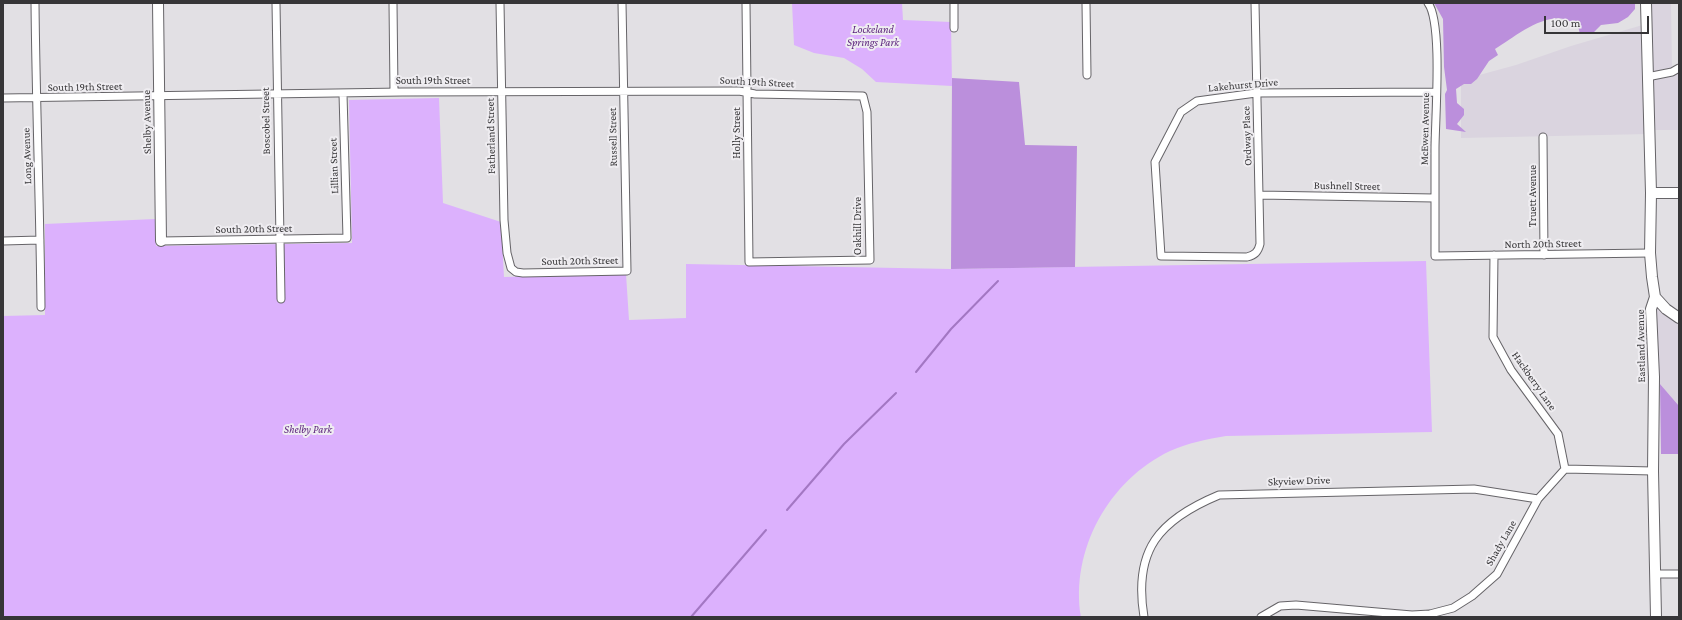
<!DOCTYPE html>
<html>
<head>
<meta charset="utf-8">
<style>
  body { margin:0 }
  #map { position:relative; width:1682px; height:620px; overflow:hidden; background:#e2e0e4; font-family:"Crimson Pro",serif }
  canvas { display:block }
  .frame { position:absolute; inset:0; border:4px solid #363537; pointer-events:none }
  .scale { position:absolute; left:1544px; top:16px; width:105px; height:18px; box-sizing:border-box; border:2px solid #363537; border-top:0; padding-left:5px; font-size:12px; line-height:14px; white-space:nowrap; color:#363537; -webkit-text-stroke:3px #efedf1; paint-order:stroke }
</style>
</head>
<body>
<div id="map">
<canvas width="1682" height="620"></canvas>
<div class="frame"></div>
<div class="scale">100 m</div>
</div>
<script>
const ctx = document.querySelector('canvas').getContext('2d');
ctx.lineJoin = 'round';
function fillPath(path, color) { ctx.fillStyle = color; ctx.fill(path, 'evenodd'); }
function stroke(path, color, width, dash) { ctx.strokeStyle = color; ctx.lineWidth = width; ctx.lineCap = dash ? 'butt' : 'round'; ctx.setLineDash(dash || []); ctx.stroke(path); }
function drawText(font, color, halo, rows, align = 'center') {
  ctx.font = font + ' "Crimson Pro",serif'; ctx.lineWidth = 4; ctx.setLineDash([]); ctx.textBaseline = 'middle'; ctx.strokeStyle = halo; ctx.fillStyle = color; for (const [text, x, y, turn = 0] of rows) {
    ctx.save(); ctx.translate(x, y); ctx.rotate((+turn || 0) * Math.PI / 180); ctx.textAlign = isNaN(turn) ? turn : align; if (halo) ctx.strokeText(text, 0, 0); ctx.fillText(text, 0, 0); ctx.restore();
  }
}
fillPath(new Path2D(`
  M1646,3H1671L1672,71L1679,68V130H1649V134L1461,138V80L1516,65L1571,46L1646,24Z
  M1655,297L1679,318V406L1654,377Z`), '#dad4df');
fillPath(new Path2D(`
  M792,3H902L903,20L951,22L952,86L876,82L862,69L844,58L814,53L794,45Z
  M439,98L443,203L501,222L504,277L626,274L629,320L686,318V264L951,269L1426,261L1432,432L1226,436C1207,439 1188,443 1170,451C1109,480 1070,550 1081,617H3V316L45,315V224L155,219L156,246L352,243L349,100Z`), '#dcb1fd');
fillPath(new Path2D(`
  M1434,3H1635V9L1628,17L1618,23L1601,25L1594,32L1580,34L1578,26C1574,24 1569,20 1564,19C1542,14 1513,38 1495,49L1498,55L1489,61L1477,79L1471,84H1464L1456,89L1457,103L1464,109V115L1457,124L1466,132L1446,129L1445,94L1447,90L1444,67L1443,19Z
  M952,78L1019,82L1025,145L1077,146L1075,267L951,269Z
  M1660,384L1679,406V454H1661Z`), '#bb8fdc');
stroke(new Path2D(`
  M916,372L951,329L998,281
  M787,510L844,444L896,393
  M691,617L766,530`), '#a377c3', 2);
const street = new Path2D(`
  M35,3C36,105 40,206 41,307
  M276,3L281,299
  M393,3L394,92
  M500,3L504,220L507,253L511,268L516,272L523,273L627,271L622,3
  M954,3V28
  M1086,3L1087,75
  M1255,3L1260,244C1258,252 1255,255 1247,257L1161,256L1155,162L1181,112L1197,101L1256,93L1436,92
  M1428,3C1443,23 1435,120 1435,149C1435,184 1435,220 1435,256L1650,253
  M1647,77L1672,72L1679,68
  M3,98L402,92L739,91L755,94L863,96L867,112L870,260L749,262L746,3
  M1543,137L1544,255
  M1259,195L1434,198
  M3,241L40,240
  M161,241L347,238L343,94
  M1494,255L1493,337L1511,370L1558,434L1565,469
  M1565,469L1653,471
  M1655,574H1679
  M1144,617C1133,550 1159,520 1219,495L1474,489L1538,499
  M1261,617L1280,606L1296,605L1412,615L1430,614L1453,608L1472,596L1497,574L1538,499L1565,469`);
const secondary = new Path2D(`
  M158,3L161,241
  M1646,3L1651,193L1650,253L1652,277L1655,297L1651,309L1654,377L1653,471L1656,617
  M1651,193H1679
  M1655,297L1666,309L1679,318`);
stroke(street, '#666468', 9);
stroke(secondary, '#666468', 12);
stroke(street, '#fff', 7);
stroke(secondary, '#fff', 10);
drawText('italic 11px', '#591f7a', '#efedf1', [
  ["Lockeland",873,30],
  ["Springs Park",873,43],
  ["Shelby Park",308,430]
]);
drawText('11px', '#363537', '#efedf1', [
  ["South 19th Street",433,81],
  ["South 19th Street",757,82,3],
  ["Lakehurst Drive",1243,85,-5],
  ["South 19th Street",85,87,-1],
  ["Boscobel Street",266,121,-91],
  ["Shelby Avenue",147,122,-91],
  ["McEwen Avenue",1425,129,-89],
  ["Holly Street",737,133,-90],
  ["Fatherland Street",491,136,-91],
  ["Ordway Place",1247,136,-92],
  ["Russell Street",613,137,-91],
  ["Long Avenue",27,156,-92],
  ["Lillian Street",334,166,-92],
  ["Bushnell Street",1347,186,1],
  ["Truett Avenue",1533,196,-90],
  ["Oakhill Drive",858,226,-90],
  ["South 20th Street",254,229,-1],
  ["North 20th Street",1543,244,-1],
  ["South 20th Street",580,261,-1],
  ["Eastland Avenue",1641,346,-91],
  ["Hackberry Lane",1534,381,55],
  ["Skyview Drive",1299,481,-2],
  ["Shady Lane",1501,543,-60]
]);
</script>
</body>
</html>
